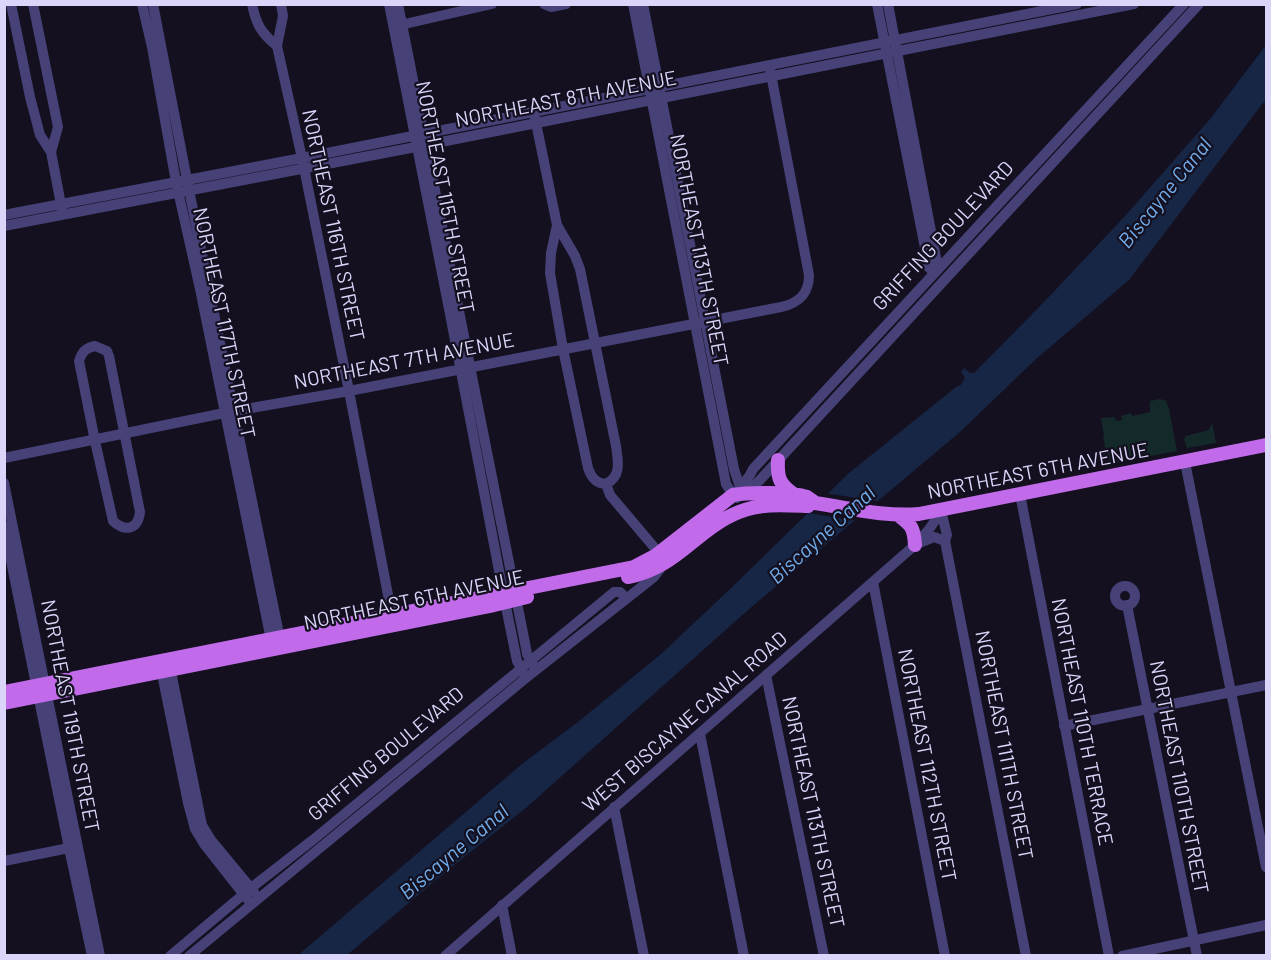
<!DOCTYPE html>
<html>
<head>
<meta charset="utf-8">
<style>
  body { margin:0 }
  #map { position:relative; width:1271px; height:960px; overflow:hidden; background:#141020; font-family:Barlow,sans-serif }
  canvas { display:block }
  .frame { position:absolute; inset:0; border:6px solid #dbd5f9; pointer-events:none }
</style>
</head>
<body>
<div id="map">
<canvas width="1271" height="960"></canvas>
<div class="frame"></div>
</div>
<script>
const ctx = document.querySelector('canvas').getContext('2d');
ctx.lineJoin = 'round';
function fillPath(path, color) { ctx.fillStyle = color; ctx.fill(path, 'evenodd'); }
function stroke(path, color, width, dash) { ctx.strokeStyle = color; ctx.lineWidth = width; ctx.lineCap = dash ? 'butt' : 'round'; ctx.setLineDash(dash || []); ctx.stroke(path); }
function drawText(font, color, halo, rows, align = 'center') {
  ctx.font = font + ' Barlow,sans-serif'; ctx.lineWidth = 4.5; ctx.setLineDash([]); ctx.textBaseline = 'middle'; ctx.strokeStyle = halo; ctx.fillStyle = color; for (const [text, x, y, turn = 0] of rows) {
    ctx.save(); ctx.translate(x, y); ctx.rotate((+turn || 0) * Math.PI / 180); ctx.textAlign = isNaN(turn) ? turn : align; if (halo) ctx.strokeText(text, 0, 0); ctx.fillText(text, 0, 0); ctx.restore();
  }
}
fillPath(new Path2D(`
  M1160,399L1166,401L1169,409L1177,451L1109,464L1108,462L1103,437L1104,435L1101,418L1114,417L1117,421L1122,420L1121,416L1131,413L1132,416L1150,412V401Z
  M1212,423L1216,443L1187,448L1184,439L1186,436L1209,430Z`), '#142929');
fillPath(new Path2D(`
  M1266,45V99L1129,280L1036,359L960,432L748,610L527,807L448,870L347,955L297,956L522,764L578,722L661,654L729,590L849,473L956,387L961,385L965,378L961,372L964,368L970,373H974L1045,301L1125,216L1211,118Z`), '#162644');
fillPath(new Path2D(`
  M825,493L882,502L859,521L808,513Z`), '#141020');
stroke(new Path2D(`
  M11,4L30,97L40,135L51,152L62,210
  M33,4L58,127L51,152
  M142,4L152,47L176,182L200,289L272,645
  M153,4L187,180L281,644
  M252,4C256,24 261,33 277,46
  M281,4L283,16L277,46L302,158L349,391L393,621
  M389,4L450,314L505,602L517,661L526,678
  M398,4L525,643L527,654L536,670
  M544,4L551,7L566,4
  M633,4L726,484L733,495L737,498
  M643,4L734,469L740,487L745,493L759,481L1199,4
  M877,4L929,268L935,273
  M888,4L937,263L935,272
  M396,26L492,4
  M535,118L557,225L575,256L580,269L616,446C618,461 622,476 606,484C596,484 591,477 588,468L563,349L550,273L551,253L557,225
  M4,215L302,158L1077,4
  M4,226L426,145L1134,4
  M95,346L107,351L109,356L140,512C138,530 125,532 113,521L95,441L79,361C82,352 85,348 95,346Z
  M4,458L234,411L349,391L781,307C799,303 809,294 809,275L770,69
  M1185,462L1266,867
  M4,483L100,956
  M606,484L610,495L659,553
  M738,490L750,475L753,469L1184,4
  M1020,494L1109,956
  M4,526L69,848L92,956
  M945,541L1026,956
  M919,543L934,537L945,541L947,535L941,511
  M873,582L945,956
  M1115 596a10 10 0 1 1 20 0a10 10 0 1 1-20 0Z
  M1127,605L1197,956
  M169,662L202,825L211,840L254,892
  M160,664L188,803L195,829L204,844L248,900
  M766,675L824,956
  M1064,726L1266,685
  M700,734L744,956
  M614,807L644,956
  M4,861L74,847
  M502,905L512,956
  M170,956L251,888L314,839L614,592H620L626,598
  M189,956L526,678L654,577L663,565
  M445,956L915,545L930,528L941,511
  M1122,956L1266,925`), '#464278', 10);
stroke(new Path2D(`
  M778,460C777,479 780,485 795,495
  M898,515C911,525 914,527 915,545
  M628,577C677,568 696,529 739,512C761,503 784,505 808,506
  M4,692L634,567L655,556L733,495C749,492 792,492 807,497C808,498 815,502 815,503C850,508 884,517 919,514L1266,445
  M4,703L490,606L527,597`), '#c16bea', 14);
drawText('20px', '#dbd5f9', '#141020', [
  ["NORTHEAST 8TH AVENUE",566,99,-11],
  ["NORTHEAST 115TH STREET",445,197,79],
  ["NORTHEAST 116TH STREET",333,225,78],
  ["GRIFFING BOULEVARD",943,236,-47],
  ["NORTHEAST 113TH STREET",699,250,79],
  ["NORTHEAST 117TH STREET",224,323,78],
  ["NORTHEAST 7TH AVENUE",404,361,-11],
  ["NORTHEAST 6TH AVENUE",1038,471,-11],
  ["NORTHEAST 6TH AVENUE",414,600,-12],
  ["NORTHEAST 119TH STREET",70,716,79],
  ["WEST BISCAYNE CANAL ROAD",685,722,-41],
  ["NORTHEAST 110TH TERRACE",1082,722,79],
  ["NORTHEAST 111TH STREET",1004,745,79],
  ["GRIFFING BOULEVARD",386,754,-40],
  ["NORTHEAST 112TH STREET",927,765,79],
  ["NORTHEAST 110TH STREET",1179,777,79],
  ["NORTHEAST 113TH STREET",813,812,78]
]);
drawText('italic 21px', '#71adeb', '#141020', [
  ["Biscayne Canal",1165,193,-51],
  ["Biscayne Canal",822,535,-42],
  ["Biscayne Canal",454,852,-40]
]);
</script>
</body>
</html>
